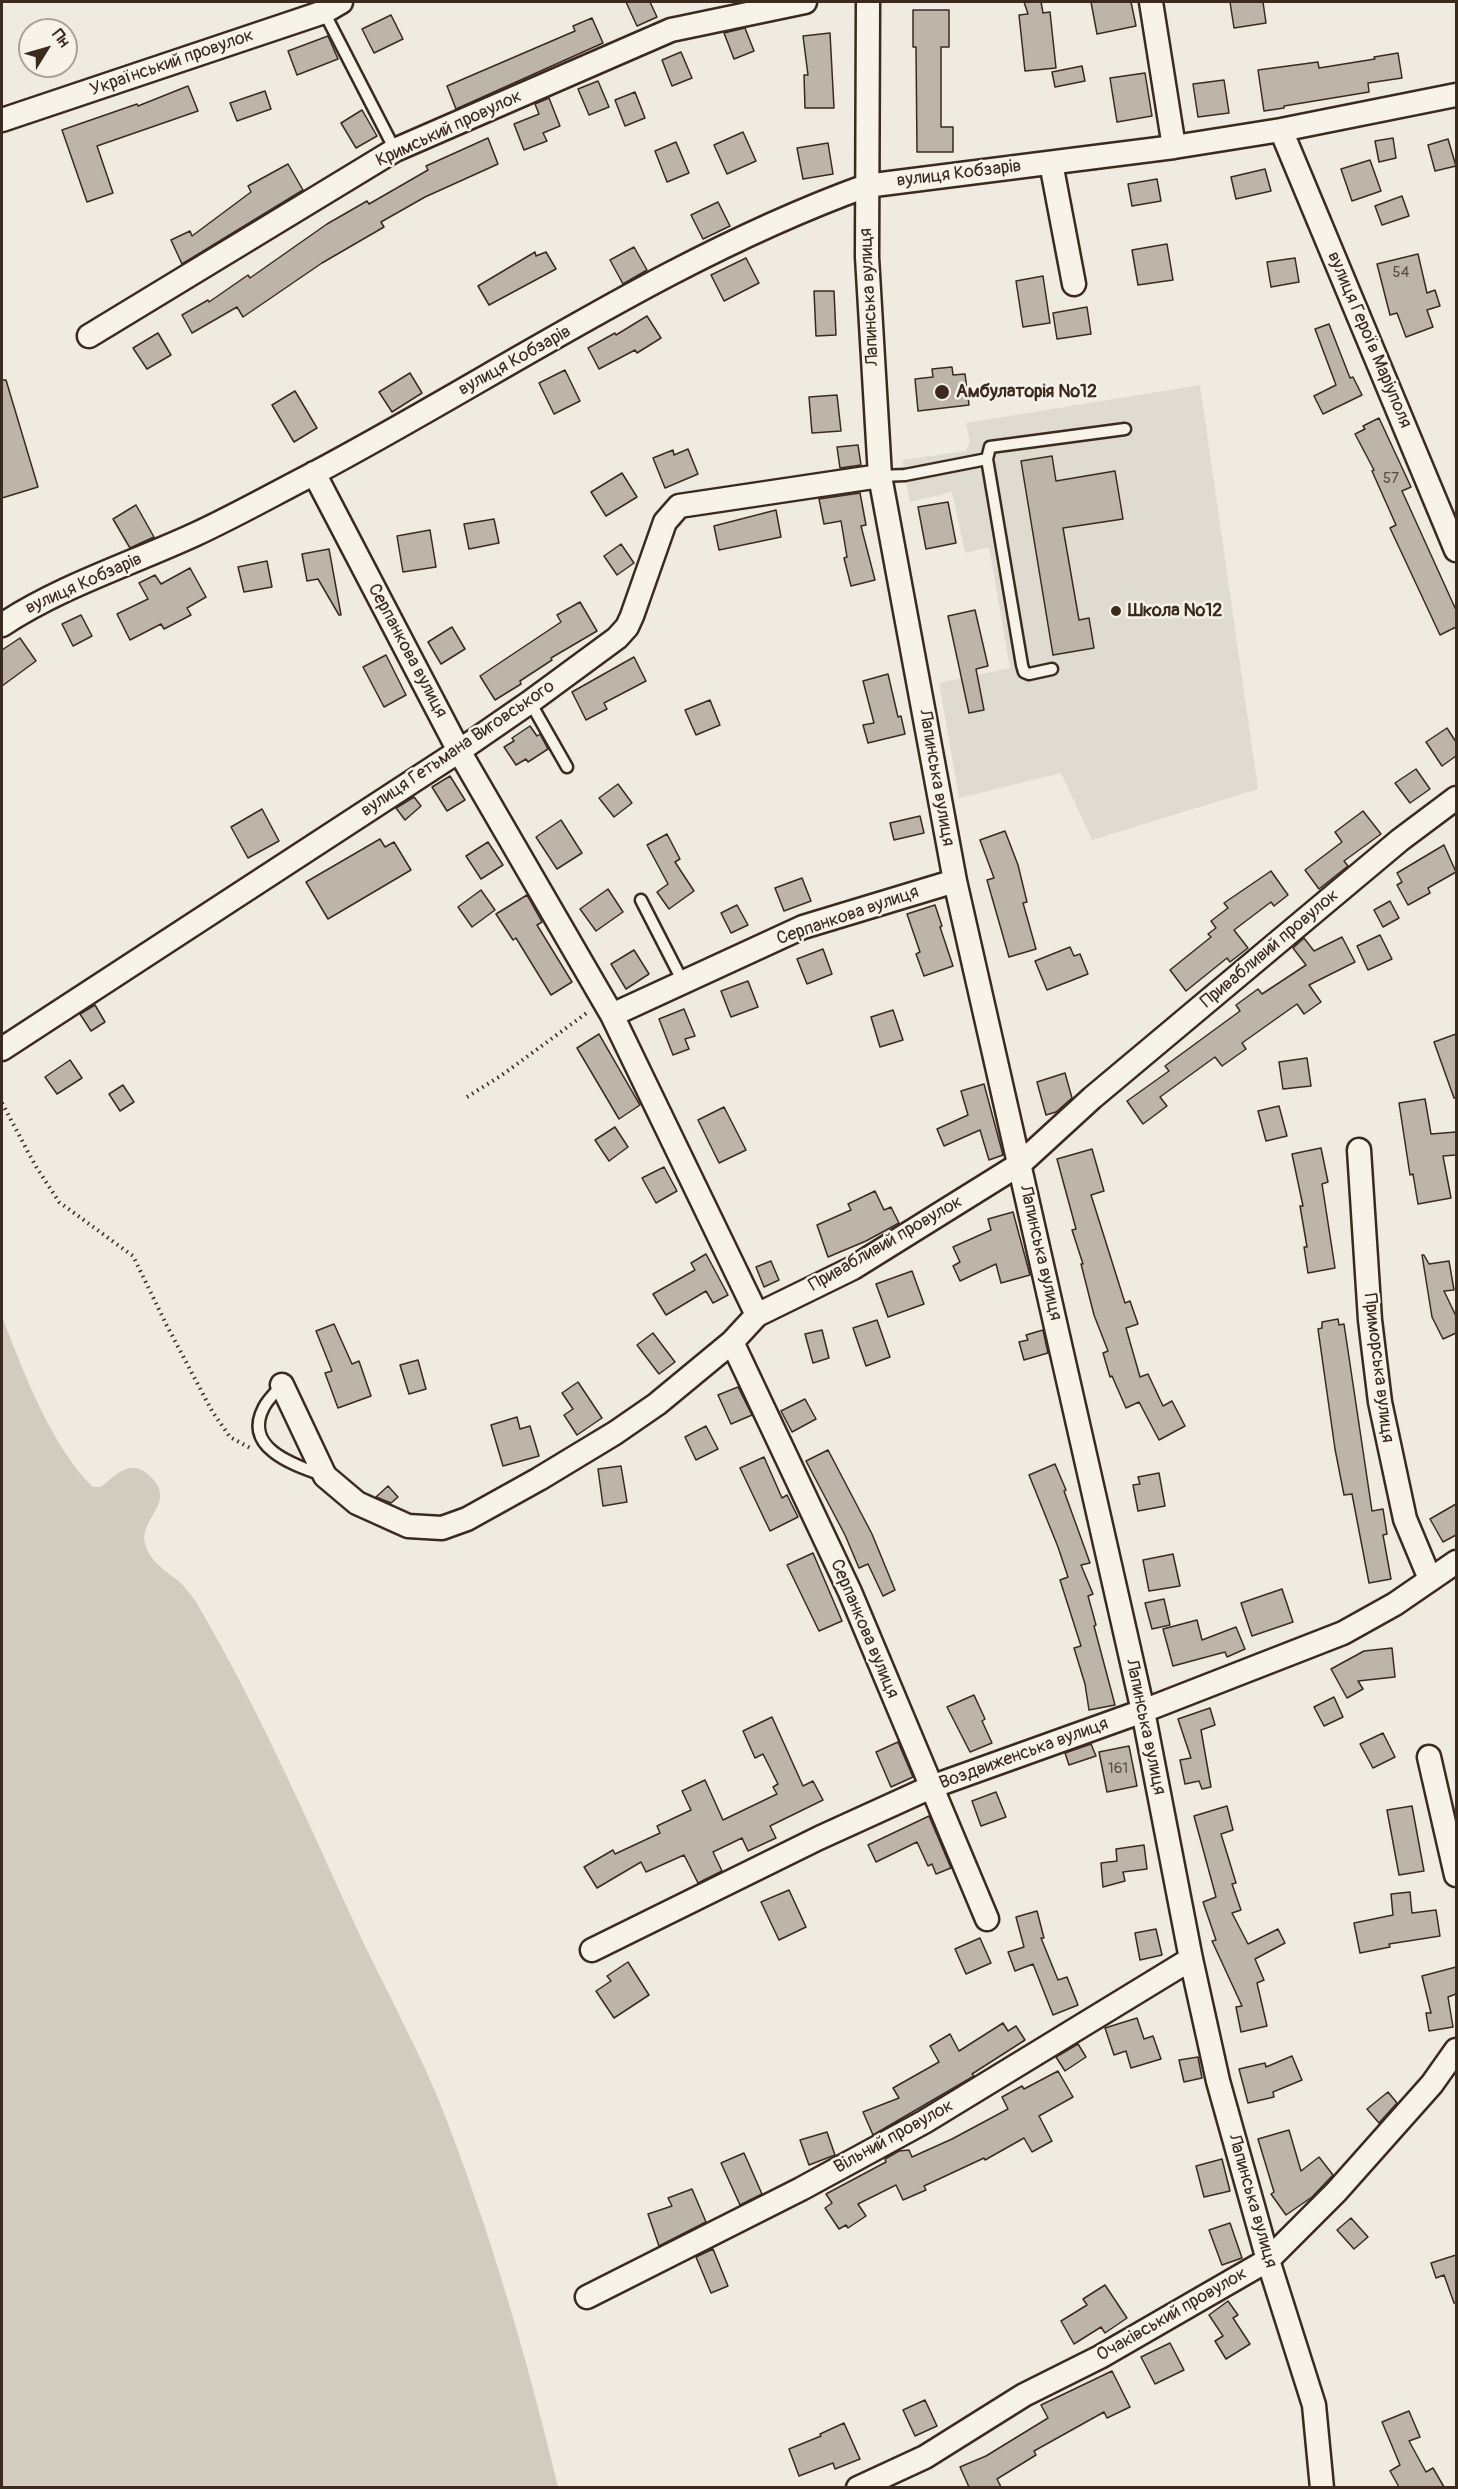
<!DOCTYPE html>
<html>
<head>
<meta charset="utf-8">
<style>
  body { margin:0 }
  #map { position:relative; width:1458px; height:2489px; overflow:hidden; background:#efebe0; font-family:Pangolin,sans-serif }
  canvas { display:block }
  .frame { position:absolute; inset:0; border:3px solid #3b2a1e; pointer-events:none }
  .north { position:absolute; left:18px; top:18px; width:60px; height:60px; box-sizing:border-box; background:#f7f3e8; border:2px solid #aca397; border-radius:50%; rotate:53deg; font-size:16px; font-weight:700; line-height:24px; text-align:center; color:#3b2a1e }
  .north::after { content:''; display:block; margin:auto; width:21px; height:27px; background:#3b2a1e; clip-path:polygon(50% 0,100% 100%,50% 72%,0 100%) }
</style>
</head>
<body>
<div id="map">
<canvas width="1458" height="2489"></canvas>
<div class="frame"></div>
<div class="north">Пн</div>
</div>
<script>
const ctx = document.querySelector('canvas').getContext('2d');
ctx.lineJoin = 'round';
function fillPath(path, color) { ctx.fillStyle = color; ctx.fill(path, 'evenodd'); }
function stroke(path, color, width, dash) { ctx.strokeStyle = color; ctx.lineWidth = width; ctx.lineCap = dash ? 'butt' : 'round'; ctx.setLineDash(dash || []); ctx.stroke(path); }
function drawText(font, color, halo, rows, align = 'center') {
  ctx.font = font + ' Pangolin,sans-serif'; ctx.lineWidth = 5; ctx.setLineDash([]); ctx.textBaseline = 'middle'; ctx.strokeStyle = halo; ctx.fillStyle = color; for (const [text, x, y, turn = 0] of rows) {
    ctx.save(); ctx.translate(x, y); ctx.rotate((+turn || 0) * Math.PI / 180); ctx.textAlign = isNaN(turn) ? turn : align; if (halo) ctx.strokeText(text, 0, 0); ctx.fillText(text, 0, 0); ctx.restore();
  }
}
fillPath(new Path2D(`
  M1200,385L1258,789L1092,840L1061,773L959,798L939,683L1010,668L989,547L965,553L952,492L910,502L902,460L965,451L970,442L966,423Z`), '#e0dbd0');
fillPath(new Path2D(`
  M2,1316C21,1367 53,1450 93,1487H101C114,1477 128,1460 145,1472C182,1500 139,1517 145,1543C149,1562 169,1573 182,1584C187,1590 192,1596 196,1602C256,1704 303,1811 352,1918C379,1978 412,2036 437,2096C488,2223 526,2354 558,2487H2Z`), '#d1cbc0');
const building = new Path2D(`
  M626,2H650L657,17L637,26Z
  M1024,2H1041L1043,13L1050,12L1056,68L1025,71L1019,15L1028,14Z
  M1091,2H1131L1136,26L1097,34Z
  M1230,2H1263L1266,23L1234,28Z
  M913,10H949V47H941V127H953V152H917L916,47H913Z
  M391,15L403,39L374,53L362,29Z
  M592,18L603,43L456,109L447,86L575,31L573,26Z
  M745,28L754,51L734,59L724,33Z
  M830,33L834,108H805L804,75H808L803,36Z
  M328,36L338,59L297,75L288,51Z
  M681,52L692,78L672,86L662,60Z
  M1398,53L1402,78L1368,83L1369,92L1284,106V108L1264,111L1258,70L1318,62L1319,68L1375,59L1374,57Z
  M1082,66L1085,81L1055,87L1052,72Z
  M1145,73L1152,116L1117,122L1110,78Z
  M1224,80L1229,113L1198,117L1193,84Z
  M598,81L609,107L589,115L578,89Z
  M188,86L198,111L97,146L113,193L87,202L62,130L137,104L138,106Z
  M265,91L271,109L237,121L230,103Z
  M635,92L645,118L625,126L615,100Z
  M549,98L560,126L543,133L547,141L524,150L514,124L539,114L535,104Z
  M362,110L377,136L356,148L341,123Z
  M743,132L756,161L727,174L714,145Z
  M488,138L498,164L425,197L381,222L384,227L322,263L243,317L237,307L192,333L182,315L208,300L209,302L248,275L250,278L327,224L367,201L369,204L428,170L426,166Z
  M1393,138L1396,158L1379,162L1375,141Z
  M1448,139L1456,166L1435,171L1428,145Z
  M676,142L689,173L667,182L655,151Z
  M828,143L833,174L803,179L797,148Z
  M1370,160L1381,191L1352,201L1341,169Z
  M288,164L303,190L182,264L171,240L190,231L192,236L251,192L248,186Z
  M1265,169L1271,191L1236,199L1231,177Z
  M1157,179L1161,201L1132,206L1128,184Z
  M1402,196L1409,216L1382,225L1375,206Z
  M718,202L730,226L703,239L691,215Z
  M1167,244L1173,280L1138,285L1132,250Z
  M634,247L647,270L623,284L610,260Z
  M535,252L536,256L546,252L556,269L489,305L478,286Z
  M1418,254L1427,293L1435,290L1440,306L1427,310L1433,327L1406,337L1397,313L1390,315L1377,264Z
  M746,258L759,283L724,301L711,275Z
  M1295,258L1299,282L1271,287L1267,262Z
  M1043,276L1050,323L1023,327L1016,281Z
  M814,291H834L836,335L816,336Z
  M1087,307L1091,334L1057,339L1053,313Z
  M647,316L661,338L637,353L635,350L599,369L588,348L615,333L616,335Z
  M1329,324L1350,378L1353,377L1362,395L1323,414L1314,396L1336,385L1315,329Z
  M158,333L171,355L147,369L133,348Z
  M952,367L953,375L965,374L969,405L918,411L915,379L933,377L932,369Z
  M565,370L580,401L554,414L539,383Z
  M410,373L422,393L392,412L379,392Z
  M2,380H6L38,487L2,498Z
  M295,391L317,428L294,442L272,405Z
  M837,395L841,431L812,433L809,397Z
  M1379,418L1411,487L1402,491L1456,610V627L1440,635L1390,528L1396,525L1372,471L1374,470L1355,434L1365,429L1363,426Z
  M858,445L861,465L840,468L837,447Z
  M688,449L698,474L665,488L653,458L673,450L674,455Z
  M1052,456L1056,481L1115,471L1123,519L1063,528L1079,620L1089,618L1094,648L1053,655L1021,461Z
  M622,473L637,497L606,516L591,492Z
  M860,493L866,525L861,526L875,580L851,586L844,558L847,557L841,521L824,524L819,499Z
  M948,502L956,543L926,549L918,507Z
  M136,505L154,537L130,548L113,519Z
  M776,510L781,537L719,550L714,526Z
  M494,519L499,543L469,549L464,524Z
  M430,530L436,567L403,572L397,536Z
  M621,544L634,563L617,575L604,556Z
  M329,549L341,615H339L318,579L307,581L302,554Z
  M267,561L272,587L244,592L238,567Z
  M190,568L206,597L187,608L191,615L164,629L161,624L130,640L117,614L148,599L139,583L155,575L161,584Z
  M580,602L597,631L551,658L552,660L520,681L521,684L495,700L480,676L561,622L557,615Z
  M975,610L988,666L976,669L984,710L969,713L948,616Z
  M81,615L92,636L73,646L62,624Z
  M452,627L465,649L441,664L428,642Z
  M20,638L36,661L2,686V650Z
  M386,655L406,695L384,707L363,667Z
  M634,657L646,681L604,703L607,709L586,720L572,692Z
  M888,674L898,717L901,716L905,734L868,743L863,725L874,723L863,681Z
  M710,700L720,725L696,735L685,710Z
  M530,726L537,736L540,734L548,749L528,762L526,759L516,765L504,747L514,741L512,738Z
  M1447,728L1456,742V756L1442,766L1426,742Z
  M1416,769L1430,789L1410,803L1395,783Z
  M450,776L465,800L447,811L432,787Z
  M618,784L632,803L614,817L599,798Z
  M414,797L421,806L405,820L396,808Z
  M262,809L279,841L248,858L231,827Z
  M1363,811L1381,834L1344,861L1348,866L1319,889L1305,870L1342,842L1335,832Z
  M920,816L924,833L894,840L890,823Z
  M561,820L582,853L557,869L536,837Z
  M1005,831L1018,865L1027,902L1023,903L1036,949L1009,957L987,880L994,878L980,840Z
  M667,834L680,859L675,862L694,891L669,909L657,892L668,884L647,845Z
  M380,839L385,847L394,842L411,870L328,919L306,882Z
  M488,842L503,865L481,879L466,856Z
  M1444,845L1456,872L1428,888L1430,893L1408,905L1397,885L1402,882L1397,873Z
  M1271,871L1288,895L1274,906L1271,902L1234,930L1248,948L1230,962L1227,958L1186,991L1170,970L1211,937L1208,934L1216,928L1211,921L1228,908L1224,903Z
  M802,878L811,901L784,911L775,888Z
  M608,889L623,912L596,931L580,909Z
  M481,890L495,910L472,927L458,907Z
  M527,895L542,922L537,925L572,982L551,995L516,938L513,940L496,914Z
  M1390,901L1399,918L1383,927L1374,910Z
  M737,905L748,925L731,933L721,913Z
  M935,905L942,926L940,927L953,966L924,976L916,954L920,952L907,914Z
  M1380,935L1392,959L1368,970L1357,946Z
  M1342,937L1355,962L1309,985L1321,1002L1304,1014L1297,1004L1242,1043L1246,1049L1222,1066L1215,1057L1160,1097L1167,1106L1143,1124L1127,1101L1169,1071L1165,1066L1240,1011L1236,1005L1258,989L1262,994L1306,965L1293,948L1304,938L1314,951Z
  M1070,947L1074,956L1080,954L1088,974L1047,990L1035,961Z
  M823,949L832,974L807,984L797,959Z
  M634,950L649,974L626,989L611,964Z
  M748,981L758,1007L731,1017L721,991Z
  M95,1005L105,1022L91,1031L80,1014Z
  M684,1009L695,1036L685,1039L689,1049L673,1055L659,1019Z
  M893,1010L903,1040L880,1047L871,1017Z
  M599,1034L640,1105L619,1119L577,1048Z
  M1456,1034V1098H1454L1434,1042Z
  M1307,1058L1311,1086L1283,1089L1279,1062Z
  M70,1060L82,1078L57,1094L45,1077Z
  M1065,1073L1072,1098L1056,1112L1046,1115L1037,1082Z
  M984,1084L1003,1155L989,1160L980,1130L944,1146L937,1129L968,1115L961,1091Z
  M123,1085L134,1102L120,1111L109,1094Z
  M1425,1099L1431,1134L1456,1132V1155L1443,1156L1451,1198L1418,1204L1413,1174L1410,1175L1399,1103Z
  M1279,1106L1287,1136L1266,1141L1258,1111Z
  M724,1107L746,1150L719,1163L698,1120Z
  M615,1127L628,1147L609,1161L595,1140Z
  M1321,1148L1328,1182L1322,1184L1335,1268L1308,1273L1304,1247H1307L1300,1206H1303L1292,1154Z
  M1092,1149L1104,1191L1091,1195L1125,1303L1130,1301L1138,1324L1126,1328L1140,1377L1148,1374L1163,1406L1172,1401L1185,1426L1159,1440L1139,1402L1126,1408L1112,1376L1110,1377L1103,1353L1108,1351L1094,1315L1081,1264H1083L1072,1230L1076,1229L1057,1159Z
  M664,1167L677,1191L656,1203L642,1178Z
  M875,1191L884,1210L891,1207L899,1223L866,1241L828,1257L817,1225L851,1210L848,1204Z
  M1013,1212L1030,1275L1001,1283L996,1264L960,1281L953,1266L960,1262L953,1247L991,1230L988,1219Z
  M706,1254L728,1295L713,1303L706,1291L666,1315L653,1294L695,1270L691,1263Z
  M1422,1255H1424L1429,1264L1449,1261L1454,1290L1444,1291L1456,1316V1333L1443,1339L1432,1317Z
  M771,1261L779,1280L764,1287L756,1267Z
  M912,1271L924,1304L888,1317L876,1284Z
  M1338,1319L1339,1325L1344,1324L1372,1511L1383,1509L1387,1534L1383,1535L1391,1579L1369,1583L1352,1494L1344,1495L1335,1449L1318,1329L1322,1328V1322Z
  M877,1320L890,1357L866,1366L853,1328Z
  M334,1324L352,1364L359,1361L371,1396L338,1408L325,1373L332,1371L316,1331Z
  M822,1330L829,1358L813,1363L805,1334Z
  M1043,1330L1048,1353L1024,1360L1019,1342L1028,1340L1026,1335Z
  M653,1333L675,1362L659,1374L637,1345Z
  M418,1360L426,1389L409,1394L400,1365Z
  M578,1382L602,1418L577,1435L564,1415L573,1409L562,1393Z
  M738,1387L752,1415L731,1424L718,1395Z
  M805,1399L816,1419L792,1432L781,1411Z
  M517,1417L520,1429L530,1426L539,1456L503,1466L491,1425Z
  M706,1426L718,1449L696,1460L685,1437Z
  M828,1450L872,1534L895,1590L883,1596L868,1564L859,1568L845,1535L806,1461Z
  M764,1457L782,1498L787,1495L798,1517L770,1531L740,1468Z
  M1055,1464L1066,1490L1064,1491L1090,1563L1081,1565L1093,1594L1088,1596L1096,1625L1094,1626L1115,1705L1089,1710L1085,1684L1074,1648L1081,1646L1060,1580L1068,1577L1058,1547L1029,1475Z
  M621,1466L627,1502L603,1506L598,1469Z
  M1159,1473L1165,1506L1138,1511L1133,1485L1140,1484L1138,1477Z
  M388,1486L398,1497L391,1503L376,1497Z
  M1456,1504V1535L1443,1542L1430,1519Z
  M813,1553L842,1621L819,1631L787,1565Z
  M1173,1554L1180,1586L1149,1591L1143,1560Z
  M1282,1589L1293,1622L1252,1636L1241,1603Z
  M1164,1599L1170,1625L1152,1629L1145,1603Z
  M1197,1620L1202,1640L1236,1627L1245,1649L1227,1657L1225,1652L1173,1666L1163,1629Z
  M1392,1648L1395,1677L1358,1681L1363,1689L1347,1698L1331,1669L1364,1651Z
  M974,1695L985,1719L982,1721L992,1743L970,1752L947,1707Z
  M1334,1697L1343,1717L1324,1726L1314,1707Z
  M1210,1708L1215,1725L1201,1730L1211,1787L1202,1789L1199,1781L1185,1784L1180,1760L1191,1758L1178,1719Z
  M772,1717L803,1786L813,1781L823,1800L770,1826L776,1838L748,1851L742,1838L713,1852L722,1871L698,1883L684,1855L646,1872L641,1862L597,1888L584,1867L613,1850L615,1854L660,1833L657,1826L691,1810L682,1791L705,1780L723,1820L777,1794L773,1787L778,1784L763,1754L755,1758L743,1731Z
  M1383,1733L1395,1757L1373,1768L1360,1744Z
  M898,1742L913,1777L891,1787L876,1752Z
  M1091,1744L1096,1756L1069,1765L1065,1753Z
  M1129,1746L1137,1786L1107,1792L1099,1752Z
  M996,1792L1006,1817L981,1826L972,1801Z
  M1227,1806L1233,1830L1221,1834L1236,1883L1232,1884L1241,1910L1232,1913L1248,1944L1278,1929L1285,1943L1255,1959L1264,1980L1257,1983L1267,2026L1241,2032L1236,2007L1242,2006L1212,1941L1216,1940L1203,1902L1216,1897L1194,1816Z
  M1412,1806L1424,1871L1399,1875L1387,1810Z
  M929,1816L951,1868L936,1874L932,1864L928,1866L917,1842L876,1862L868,1845Z
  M1144,1845L1147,1869L1123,1872L1125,1881L1103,1887L1101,1863L1117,1861L1116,1849Z
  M789,1890L806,1927L779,1940L761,1902Z
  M1410,1892L1412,1913L1436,1910L1440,1936L1389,1944L1390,1947L1360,1953L1354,1923L1393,1915L1391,1894Z
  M1037,1911L1044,1938H1041L1058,1980L1067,1977L1078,2005L1053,2015L1033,1964L1015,1971L1008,1952L1024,1947L1016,1917Z
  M1156,1929L1162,1955L1140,1960L1135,1933Z
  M980,1938L991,1963L966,1974L955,1949Z
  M628,1962L649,1995L614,2018L596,1991L611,1981L607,1976Z
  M1456,1967V1994L1448,1997L1453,2027L1429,2031L1426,2013H1431L1422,1976Z
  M1137,2018L1144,2039L1153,2036L1161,2059L1131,2068L1126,2051L1114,2055L1105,2028Z
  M1003,2023L1008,2031L1016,2026L1025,2040L972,2074L974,2076L873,2135L863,2112L899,2098L893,2088L939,2062L930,2046L950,2034L959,2051Z
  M1078,2044L1086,2057L1065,2071L1056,2057Z
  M1292,2056L1302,2080L1273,2092L1274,2097L1248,2103L1239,2069L1265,2063L1266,2067Z
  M1198,2057L1202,2078L1184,2082L1179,2060Z
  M1058,2071L1073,2097L1039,2116L1052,2141L1032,2152L1024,2138L985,2160L984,2158L924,2186L926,2190L903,2200L896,2185L858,2204L866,2216L848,2228L846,2225L839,2229L825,2208L832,2203L826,2194L886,2162L885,2159L899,2151L909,2150L912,2157L952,2139L1008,2109L1002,2097L1022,2086L1024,2089Z
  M1388,2092L1397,2103L1379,2123L1367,2109Z
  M1289,2130L1301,2171L1319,2157L1333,2175L1312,2197L1286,2215L1271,2194L1274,2192L1258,2139Z
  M827,2132L835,2155L809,2165L800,2140Z
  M744,2153L762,2194L740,2205L721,2163Z
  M1222,2159L1230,2191L1204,2197L1196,2166Z
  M692,2189L706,2222L659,2246L648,2214L672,2206L668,2198Z
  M1351,2218L1368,2237L1354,2249L1337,2230Z
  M1230,2223L1242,2258L1222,2265L1209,2230Z
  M713,2249L728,2286L711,2293L696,2257Z
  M1456,2255V2303H1454L1444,2275L1436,2278L1431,2263Z
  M1105,2285L1127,2318L1105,2333L1101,2327L1074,2344L1061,2321L1087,2305L1083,2299Z
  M1228,2301L1238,2315L1233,2318L1250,2344L1226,2359L1215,2341L1223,2336L1209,2315Z
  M1170,2343L1184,2370L1155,2384L1141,2357Z
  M1112,2371L1130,2407L1107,2418L1104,2412L1034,2451L1036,2455L997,2479L1001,2487H969L960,2467L986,2456L1048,2418L1041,2405Z
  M925,2400L937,2426L915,2436L903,2410Z
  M1409,2411L1420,2437L1409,2441L1426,2472L1433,2468L1444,2487H1399L1390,2471L1400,2465L1382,2422Z
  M844,2423L860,2459L835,2469L833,2463L799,2476L789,2449L821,2436L820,2434Z`);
fillPath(building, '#bdb5aa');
stroke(building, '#3b2a1e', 1.5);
const lane = new Path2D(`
  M324,12L395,150
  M987,459L1022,665L1024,672L1029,674L1052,669
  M880,476L905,475L987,459L990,447L1125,429
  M530,702L567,767
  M641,900L683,982
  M282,1385C276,1392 268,1399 264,1407C242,1448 294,1465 322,1475`);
const street = new Path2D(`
  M868,2L867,257L880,476L955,881L1143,1711L1191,1959L1218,2081L1268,2260L1314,2405L1322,2488
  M1151,2L1174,147
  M2,120L324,12L341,2
  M1281,130L1456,550
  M1051,163L1074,284
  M89,336L395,150L671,30L805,2
  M314,473L459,751L612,1015L757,1315
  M2,625C61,586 131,564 196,534C235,516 274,494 313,474C496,377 670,257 866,186L1174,147L1281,130L1456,95
  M612,1015L803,927L955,881
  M2,1049L459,751L530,702L617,638L627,627L632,616L665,522L679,506L880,476
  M1359,1150L1370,1320L1380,1402L1405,1519L1430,1579
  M732,1342L850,1592L987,1919
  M282,1385L325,1476L357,1503L408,1526L442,1528L467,1519L539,1479L615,1433L657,1404L732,1342L757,1315L853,1268L1020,1164L1092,1098L1400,840L1456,798
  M1429,1757L1456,1875
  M592,1950L819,1838L931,1787L1143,1711L1343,1633L1395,1604L1456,1562
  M587,2297L801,2189L924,2122L1191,1959
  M858,2488L925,2457L1024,2395L1100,2357L1268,2260L1336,2192L1432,2084L1456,2050`);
stroke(lane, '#3b2a1e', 15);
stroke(street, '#3b2a1e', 27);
stroke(new Path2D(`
  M467,1097L502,1075L588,1012
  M2,1103L35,1165L59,1202L133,1256L167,1326L212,1411L230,1437L252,1449`), '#3b2a1e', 4, [1.5, 4.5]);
stroke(lane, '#f7f3e8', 10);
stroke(street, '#f7f3e8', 22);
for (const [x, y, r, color] of [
  [942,392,8,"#3b2a1e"],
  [1116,611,6,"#3b2a1e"]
]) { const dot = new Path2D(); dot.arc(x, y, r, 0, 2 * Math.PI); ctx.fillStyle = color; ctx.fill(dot); stroke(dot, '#f7f3e8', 2); }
drawText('15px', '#5c4d41', null, [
  ["54",1401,273],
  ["57",1391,479],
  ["161",1118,1769]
]);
drawText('18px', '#3b2a1e', '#f7f3e8', [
  ["Український провулок",172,63,-19],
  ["Кримський провулок",449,129,-25],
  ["вулиця Кобзарів",959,174,-7],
  ["Лапинська вулиця",870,297,-93],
  ["вулиця Героїв Маріуполя",1369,340,67],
  ["вулиця Кобзарів",515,361,-29],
  ["вулиця Кобзарів",84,584,-24],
  ["Серпанкова вулиця",407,651,62],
  ["вулиця Гетьмана Виговського",458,749,-34],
  ["Лапинська вулиця",936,778,80],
  ["Серпанкова вулиця",848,916,-19],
  ["Привабливий провулок",1270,949,-40],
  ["Привабливий провулок",886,1244,-30],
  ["Лапинська вулиця",1040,1253,77],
  ["Приморська вулиця",1378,1368,83],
  ["Серпанкова вулиця",864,1629,67],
  ["Лапинська вулиця",1145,1727,78],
  ["Воздвиженська вулиця",1024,1754,-20],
  ["Вільний провулок",894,2137,-29],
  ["Лапинська вулиця",1252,2201,74],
  ["Очаківський провулок",1172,2315,-30]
]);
drawText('bold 18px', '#3b2a1e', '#f7f3e8', [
  ["Амбулаторія №12",956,392],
  ["Школа №12",1128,611]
], 'left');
</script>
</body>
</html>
